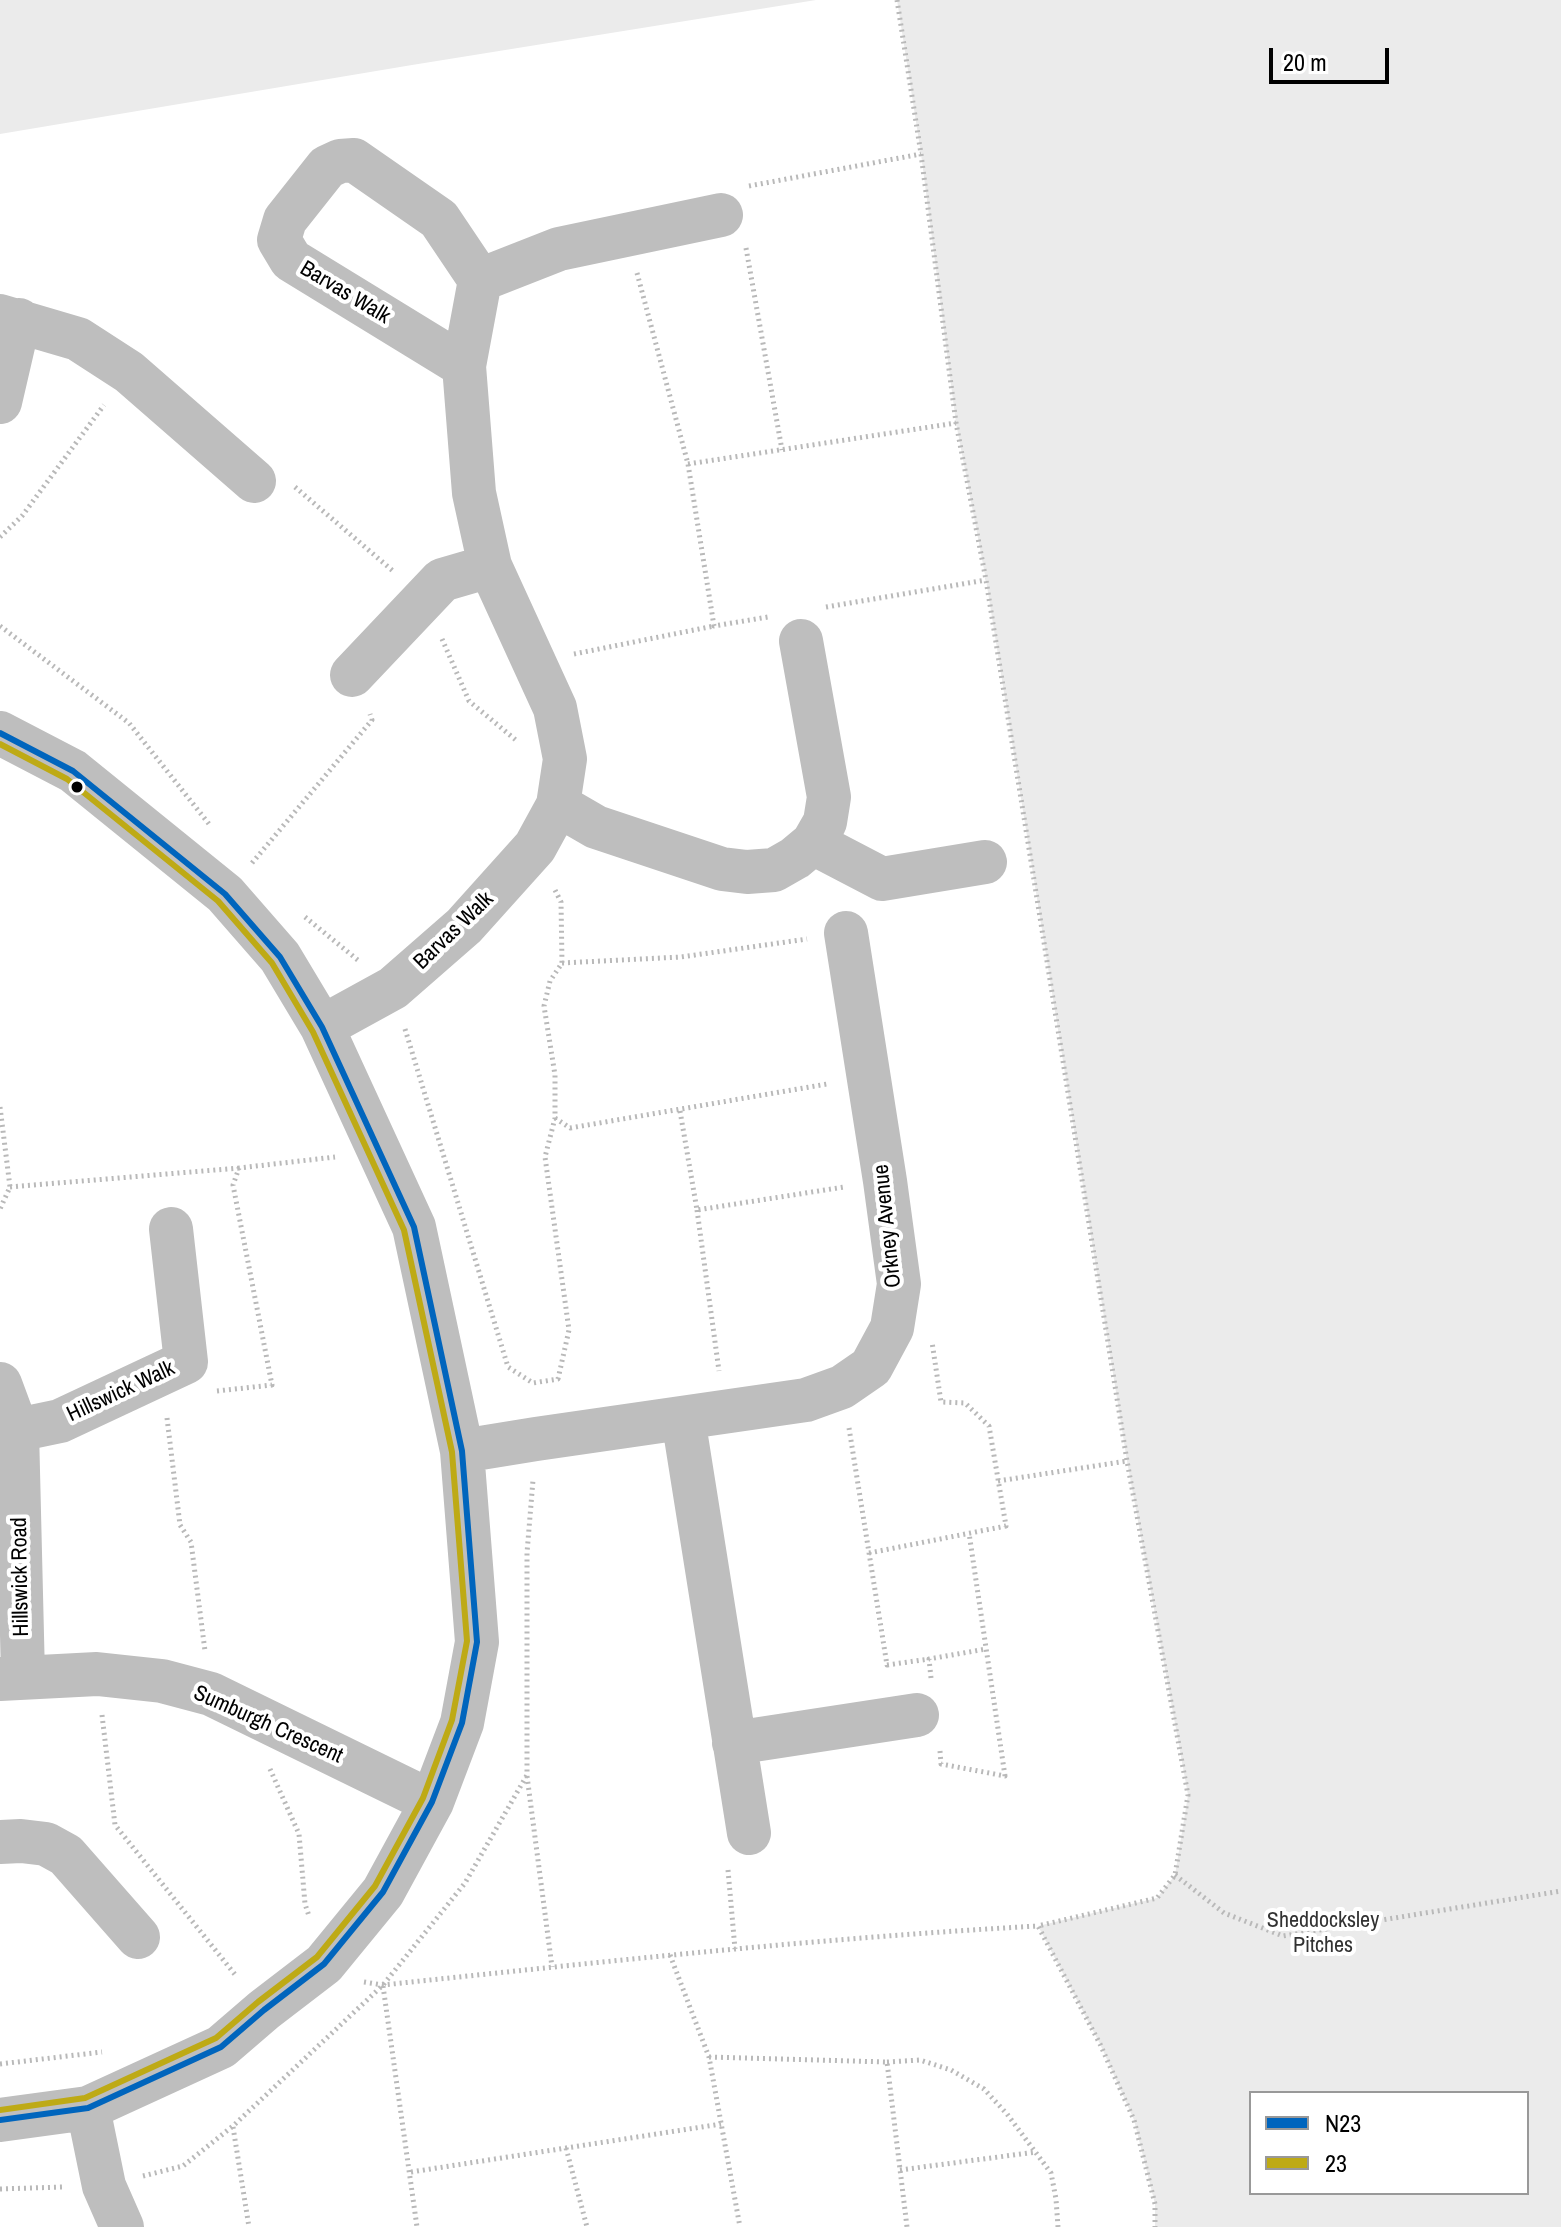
<!DOCTYPE html>
<html>
<head>
<meta charset="utf-8">
<style>
  body { margin:0 }
  #map { position:relative; width:1561px; height:2227px; overflow:hidden; background:#fff; font-family:"Archivo Narrow",sans-serif }
  canvas { display:block }
  .legend { position:absolute; left:1249px; top:2091px; width:280px; height:104px; box-sizing:border-box; background:#fff; border:2px solid #999; margin:0; padding:10px 14px; list-style:none; font-size:24px; color:#000 }
  .legend li { display:flex; align-items:center; gap:16px; height:40px }
  .legend b { width:40px; border:2px solid #999 }
  .scale { position:absolute; left:1269px; top:48px; width:120px; height:36px; box-sizing:border-box; border:4px solid #000; border-top:0; padding-left:10px; font-size:24px; line-height:28px; white-space:nowrap; color:#000; -webkit-text-stroke:6px #fff; paint-order:stroke }
</style>
</head>
<body>
<div id="map">
<canvas width="1561" height="2227"></canvas>
<ul class="legend">
<li><b style="height:10px;background:#0065bd"></b>N23</li>
<li><b style="height:10px;background:#beaa15"></b>23</li>
</ul>
<div class="scale">20 m</div>
</div>
<script>
const ctx = document.querySelector('canvas').getContext('2d');
ctx.lineJoin = 'round';
function fillPath(path, color) { ctx.fillStyle = color; ctx.fill(path, 'evenodd'); }
function stroke(path, color, width, dash) { ctx.strokeStyle = color; ctx.lineWidth = width; ctx.lineCap = dash ? 'butt' : 'round'; ctx.setLineDash(dash || []); ctx.stroke(path); }
function drawText(font, color, halo, rows, align = 'center') {
  ctx.font = font + ' "Archivo Narrow",sans-serif'; ctx.lineWidth = 8; ctx.setLineDash([]); ctx.textBaseline = 'middle'; ctx.strokeStyle = halo; ctx.fillStyle = color; for (const [text, x, y, turn = 0] of rows) {
    ctx.save(); ctx.translate(x, y); ctx.rotate((+turn || 0) * Math.PI / 180); ctx.textAlign = isNaN(turn) ? turn : align; if (halo) ctx.strokeText(text, 0, 0); ctx.fillText(text, 0, 0); ctx.restore();
  }
}
fillPath(new Path2D(`
  M0,0H816L412,65L0,134Z
  M897,0H1561V2227H1155V2204L1134,2120L1100,2044L1038,1926L1157,1898L1175,1875L1188,1795L1127,1461L986,580L956,423L921,154ZM1251,2093H1527V2193H1251Z`), '#ebebeb');
stroke(new Path2D(`
  M897,0L921,154L956,423L986,580L1127,1461L1188,1795L1175,1875L1157,1898L1038,1926
  M749,186L921,154
  M746,248L782,450
  M637,273L688,464L714,626L768,617
  M688,464L956,423
  M295,487L393,571
  M0,537L22,516L104,405
  M826,607L986,580
  M0,626L129,723L209,824
  M442,639L469,701L517,741
  M574,654L714,626
  M252,863L372,720L370,714
  M305,917L359,961
  M562,963L681,957L807,939
  M405,1029L508,1367L533,1383L558,1379L569,1330L545,1157L555,1118V1075L544,1006L550,981L562,963L561,902L554,888
  M0,1107L10,1187L0,1209
  M680,1111L697,1210L844,1187
  M555,1118L570,1128L827,1084
  M10,1187L239,1168
  M697,1210L719,1371
  M217,1391L272,1385L233,1185L239,1168L335,1157
  M167,1418L180,1525L191,1542L205,1651
  M849,1428L887,1665L929,1659
  M998,1481L1127,1461
  M869,1553L1006,1526L989,1426L965,1403L941,1402L932,1342
  M931,1678L929,1659L986,1649
  M102,1715L115,1825L237,1977
  M940,1751L941,1764L1005,1776L969,1533
  M270,1769L299,1834L305,1904L309,1916
  M527,1776L552,1967
  M728,1870L735,1949
  M1175,1875L1224,1913L1283,1936L1561,1891
  M670,1955L709,2057L740,2227
  M364,1982L383,1985C601,1962 819,1938 1038,1926L1100,2044L1134,2120L1155,2204V2227
  M383,1986L417,2227
  M709,2057L887,2062L907,2227
  M887,2062L920,2060L951,2070L984,2089L1007,2114L1051,2173L1056,2199L1058,2227
  M0,2064L102,2052
  M233,2127L249,2227
  M566,2148L587,2227
  M900,2170L1036,2152
  M411,2172L721,2124
  M143,2176L183,2166L233,2126L383,1985L465,1883L527,1775V1553L533,1480
  M0,2189L62,2187`), '#b9b9b9', 5, [2, 4]);
stroke(new Path2D(`
  M0,316L78,339L129,372L254,481
  M464,366L291,260L279,240L285,220L327,167L340,161L354,160L439,219L480,280
  M0,402L19,320
  M352,675L442,580L490,566
  M0,733L73,771L225,894L280,957L322,1027L414,1227L462,1451L477,1642L462,1723L432,1802L383,1892L324,1964L264,2010L221,2047L88,2108L0,2120
  M558,805L596,827L722,869L747,872L774,870L795,858L813,843L825,822L829,797L801,641
  M813,843L882,879L985,862
  M322,1027L393,988L464,926L535,847L558,805L565,759L555,708L490,566L474,493L464,366L480,280L559,249L721,215
  M0,1384L17,1430L23,1676
  M683,1418L749,1833
  M17,1430L60,1421L186,1362L171,1229
  M462,1451L536,1439L806,1400L842,1387L871,1367L892,1328L899,1284L885,1181L846,933
  M0,1679L97,1674L162,1681L211,1694L432,1802
  M734,1743L917,1715
  M0,1842L21,1841L46,1844L66,1855L138,1937
  M88,2108L104,2186L122,2227`), '#bebebe', 44);
stroke(new Path2D(`
  M0,733L73,771L225,894L280,957L322,1027L414,1227L462,1451L477,1642L462,1723L432,1802L383,1892L324,1964L264,2010L221,2047L88,2108L0,2120`), '#0065bd', 6);
stroke(new Path2D(`
  M0,744L67,779L218,901L272,963L313,1032L404,1230L452,1452L467,1641L452,1720L423,1798L375,1886L317,1957L258,2002L216,2038L85,2098L0,2110`), '#beaa15', 6);
for (const [x, y, r, color] of [
  [77,787,7,"#000"]
]) { const dot = new Path2D(); dot.arc(x, y, r, 0, 2 * Math.PI); ctx.fillStyle = color; ctx.fill(dot); stroke(dot, '#fff', 3); }
drawText('22px', '#000', '#fff', [
  ["Barvas Walk",345,293,31],
  ["Barvas Walk",454,931,-44],
  ["Orkney Avenue",888,1226,-96],
  ["Hillswick Walk",121,1392,-25],
  ["Hillswick Road",21,1577,-91],
  ["Sumburgh Crescent",268,1725,24]
]);
drawText('22px', '#323232', '#fff', [
  ["Sheddocksley",1323,1921],
  ["Pitches",1323,1946]
]);
</script>
</body>
</html>
